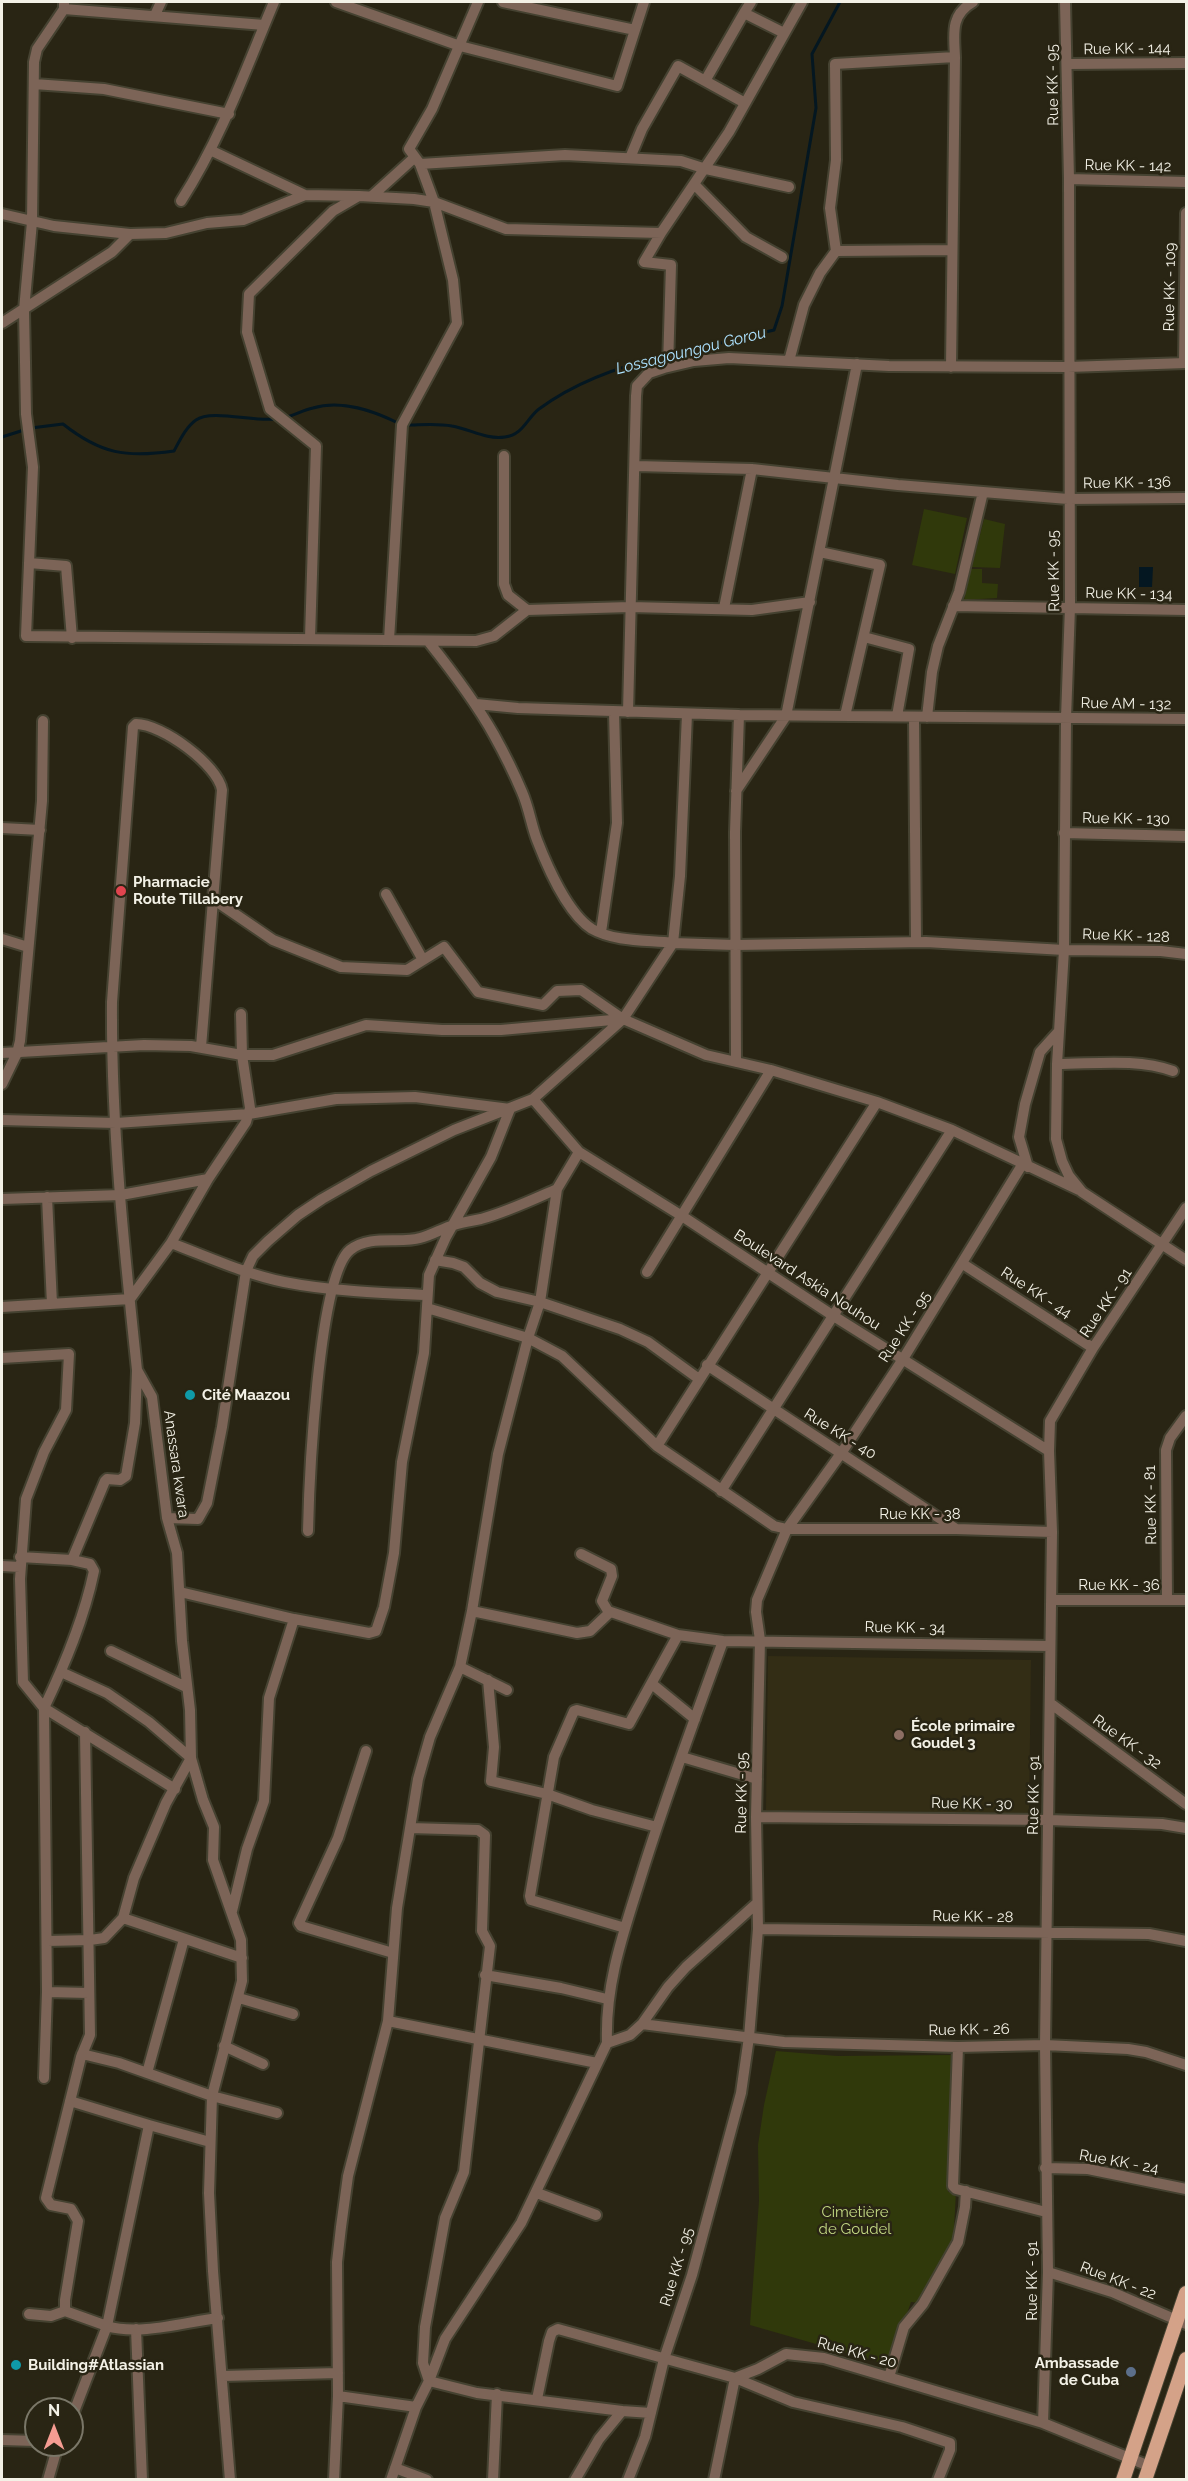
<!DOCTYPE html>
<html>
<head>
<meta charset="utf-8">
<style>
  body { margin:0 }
  #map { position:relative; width:1188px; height:2481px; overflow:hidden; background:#292514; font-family:Raleway,sans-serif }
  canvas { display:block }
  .frame { position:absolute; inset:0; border:3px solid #f3f1e6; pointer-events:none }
  .north { position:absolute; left:24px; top:2397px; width:60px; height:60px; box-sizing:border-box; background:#292514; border:2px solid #7a7768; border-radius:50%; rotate:0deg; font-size:16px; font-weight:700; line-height:24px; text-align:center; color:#f3f1e6 }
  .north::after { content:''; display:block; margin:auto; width:21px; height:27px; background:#f59c92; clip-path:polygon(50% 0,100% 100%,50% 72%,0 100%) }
</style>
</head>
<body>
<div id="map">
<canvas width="1188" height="2481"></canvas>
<div class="frame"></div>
<div class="north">N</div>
</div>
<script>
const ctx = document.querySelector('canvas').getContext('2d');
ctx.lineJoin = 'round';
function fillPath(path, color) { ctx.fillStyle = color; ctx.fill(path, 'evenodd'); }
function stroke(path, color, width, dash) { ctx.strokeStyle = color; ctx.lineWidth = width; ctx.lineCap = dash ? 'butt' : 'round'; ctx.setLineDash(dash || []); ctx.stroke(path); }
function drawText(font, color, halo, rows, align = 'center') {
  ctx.font = font + ' Raleway,sans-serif'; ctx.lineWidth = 5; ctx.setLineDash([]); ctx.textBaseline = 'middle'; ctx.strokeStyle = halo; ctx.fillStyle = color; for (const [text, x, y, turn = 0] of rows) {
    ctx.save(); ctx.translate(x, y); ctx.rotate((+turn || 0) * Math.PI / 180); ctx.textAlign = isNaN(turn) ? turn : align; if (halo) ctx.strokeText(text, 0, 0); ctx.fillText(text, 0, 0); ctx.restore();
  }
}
fillPath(new Path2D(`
  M768,1656L1031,1660L1029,1813L766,1810Z`), '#332d15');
fillPath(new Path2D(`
  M924,509L967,518L955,574L912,565Z
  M984,519L1005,524L1000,568L972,567Z
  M971,569H982V583L998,584L997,598L964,600Z
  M776,2051L837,2056L954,2055L948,2192H956L953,2246L921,2303L911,2302L889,2365L750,2325L759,2201L758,2145L764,2105Z`), '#30390b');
fillPath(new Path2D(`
  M1139,567H1153L1152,587H1139Z`), '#041721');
stroke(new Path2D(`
  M671,355L774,330L782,306L816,108L812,54L840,2
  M286,417C295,415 303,410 313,408C342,399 374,411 400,424
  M406,425C420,425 437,423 452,426C470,429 486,440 505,437C523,435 527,418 539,409C577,381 620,366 665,356
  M31,428L63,424C101,454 126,458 174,451C180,440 186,427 196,420C211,409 254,422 276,419
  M2,437L24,430`), '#041721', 3);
const minor = new Path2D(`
  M64,2V9L37,49L34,62L32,222L24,310L26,414L33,467L26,636L476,641L494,636L527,610
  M336,2L460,46L617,86L644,2
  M503,2L635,30
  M1065,2L1069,179L1070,607L1066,718L1064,950L1057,1064L1056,1139L1062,1161L1069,1176L1082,1192L1186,1260
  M64,9L264,25
  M744,13L751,2
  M155,15L161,2
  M1068,64L1186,63
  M705,81L744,13L784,33
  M34,84L104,89L229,114
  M210,150L305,195
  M630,158L642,129L678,66L745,103
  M420,164L565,155L681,161L706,169L789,187
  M1069,179L1186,182
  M695,185L746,237L782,257
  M372,196L415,157
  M181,201C222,137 245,71 274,2
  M2,214L54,226L130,234L166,233L207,223L243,220L305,195L359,196L414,199L434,202L506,229L661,233L729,132L802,2
  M661,233L644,262L671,265L668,367
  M952,250L836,251L830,208L836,160L835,64L955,57
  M2,323L112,252L130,234
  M789,361L804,305L820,273L836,251
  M1184,363L1186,213
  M951,367L955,57C954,34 950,15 973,2
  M504,456V584L508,595L527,610L630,607L752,610L810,602
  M636,466L752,469L898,485L1068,499L1186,498
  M820,552L880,565L845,716
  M29,563L66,566L72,638
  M953,606L1186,610
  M724,608L752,469
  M864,637L909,649L897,716
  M310,638L316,446L270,409L247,332L249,294L333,211L357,197
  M389,640L402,425L457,323L453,280L434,202L420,164L409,149L432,109L478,2
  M428,641C452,671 475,701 494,735C504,753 514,773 522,792C529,808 531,824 537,840C547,866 568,914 592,929C615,942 647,940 673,943L680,876L687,714
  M476,704L518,708L739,715L1186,719
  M628,712L636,396L637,386L649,373L664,368L694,361L729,358L889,366L1068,367L1186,363
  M914,717L916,942
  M927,717L932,672L938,646L959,592L983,492
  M736,791L786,716L857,364
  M2,828L40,830
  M1064,833L1186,836
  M386,894L423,960
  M213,899L273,940L341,967L407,970L444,947L478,992L543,1005L557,991L581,990L623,1019
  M601,932L617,823L614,712
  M2,939L28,947
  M623,1019L673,943L735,945L926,942L1064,950L1161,951L1186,954
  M201,1047L222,790C218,765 162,724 136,724L133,727L112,1002C111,1124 124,1248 137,1370L152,1397L167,1518L177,1553L182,1641L190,1710L191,1758L203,1800L214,1827L213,1860L241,1940L242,1981L212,2096L209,2193L213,2271L230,2480
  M2,1053L144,1045L191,1046L242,1055H273L366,1025L442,1030H501L623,1019
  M736,1062L735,832L739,715
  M1057,1064C1094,1064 1137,1058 1173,1071
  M2,1084L17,1053L20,1041L42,801L43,721
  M2,1120L116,1123L249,1114L336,1099L415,1097L510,1109L491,1157L446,1237L429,1275L424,1353L402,1462L394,1553L384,1607L376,1631L369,1633L294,1619L180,1592
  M1028,1167L1019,1137L1025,1104L1040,1052L1059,1031
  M47,1197L52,1304
  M2,1199L121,1195L208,1179
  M171,1243C208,1257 245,1274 284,1282C330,1291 379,1293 426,1295
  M435,1260L453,1263L464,1267L480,1283L497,1292L540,1302L620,1329L648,1342L699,1379
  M963,1264L1093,1348
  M647,1272L771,1070
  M130,1299L171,1243L208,1179L246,1122L250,1108L242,1055L241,1014
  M2,1307L130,1299
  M427,1308L528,1338L562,1356L657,1446L774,1526L787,1529H956L1052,1532
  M2,1358L69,1354L66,1410L44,1452L26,1499L20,1579L23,1682L44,1708L175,1789
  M707,1365L956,1529
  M657,1446L877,1102
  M1049,1451L832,1315L682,1216L579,1152L533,1099L623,1019L706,1055L771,1070L877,1102L952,1130L1079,1190
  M721,1491L952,1130
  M167,1518L198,1519L207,1503L222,1427L246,1271L253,1256L268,1241L298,1215L322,1199L371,1171L454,1130L533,1099
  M308,1531C309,1484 318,1276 350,1250C370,1234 400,1244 420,1238C432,1235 443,1228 454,1225C463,1222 472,1221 481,1219C507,1212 532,1200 557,1189
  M581,1554L611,1569L612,1576L602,1601L608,1611L678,1635L723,1641L1050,1646
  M20,1557L72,1560L90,1564L94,1571C84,1619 65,1664 44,1708L47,1992L89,1993
  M72,1560L105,1481L107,1479L120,1480L126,1476L135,1423L137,1371
  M2,1566L20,1567
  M1051,1600H1186
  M1167,1600L1166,1450L1170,1438L1186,1416
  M472,1611L577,1633L590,1631L610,1612
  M111,1651L186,1687
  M460,1667L507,1690
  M488,1680L494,1747L491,1781L547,1794L592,1810L657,1827
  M652,1684L695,1719
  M1050,1703L1186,1804
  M85,1732L90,2035L81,2057L46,2198L51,2205L71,2209L78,2221L65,2300V2311L107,2326L149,2125L210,2142
  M366,1751L338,1838L299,1923L301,1926L393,1953
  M682,1757L757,1779
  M756,1817L1049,1820L1162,1824L1186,1828
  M232,1911L247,1849L264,1801L269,1698L294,1619
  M123,1918L242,1958
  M625,1928L531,1900L530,1896L554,1757L574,1711L577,1710L629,1724L678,1635
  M758,1929L1149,1934L1186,1941
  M47,1941L90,1940L104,1938L123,1918L134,1878L166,1803L191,1758L149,1722L107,1693L61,1672
  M485,1975L561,1988L607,1999
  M239,1998L293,2014
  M388,2021L597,2063
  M642,2024L784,2042L958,2047L1045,2045L1128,2049L1146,2052L1186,2065
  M607,2043C605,1986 622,1937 639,1883C664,1801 694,1721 723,1641
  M224,2046L263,2064
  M958,2047L953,2186L956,2189L1046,2212
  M82,2054L119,2063L212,2096L277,2113
  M147,2073L184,1939
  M44,2078L47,1992
  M70,2101L149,2125
  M1045,2168L1088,2169L1186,2189
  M537,2193L596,2215
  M1048,2272L1112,2292L1186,2324
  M29,2314L51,2316L65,2311
  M136,2329L142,2480
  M223,2376L338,2373
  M889,2377L904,2327L923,2304L958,2242L965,2207L966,2191
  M338,2396L416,2407
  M537,2399L549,2341L552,2332L558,2329L735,2378L758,2369L786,2354L824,2358L1043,2423L1149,2466
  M622,2411L477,2393L429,2381L445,2339L521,2223L607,2043L630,2035L642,2024L668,1987L686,1967L756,1904
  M72,2417L107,2326C139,2336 185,2322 218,2318
  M1043,2423L1048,2272L1045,2045L1052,1532L1049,1451L1050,1421L1093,1348L1186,1208
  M2,2440L36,2441
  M395,2468L427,2480
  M48,2480L58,2445
  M334,2480L338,2396L337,2262L341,2227L348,2176L388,2021L397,1908L418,1779L430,1737L460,1667L472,1611L498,1454L528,1338L540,1302L557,1189L579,1152
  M391,2480L416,2407L429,2381L423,2363L425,2327L445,2218L464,2172L490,1946L482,1931L485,1835L478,1830L410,1828
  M493,2480L497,2394
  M575,2480L599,2439L622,2411L651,2413
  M628,2480L645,2437L664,2359L692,2275L741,2093L749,2037L758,1929L756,1817L760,1640L756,1612L757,1600L787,1529L842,1452L903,1359L1022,1165
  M714,2480L735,2378L793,2402L902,2427L950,2443V2450L938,2480`);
const major = new Path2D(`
  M1123,2480L1186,2293
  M1145,2480L1186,2359`);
stroke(minor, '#454231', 14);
stroke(major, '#454231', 16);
stroke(minor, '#7c6457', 10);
stroke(major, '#d4a288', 14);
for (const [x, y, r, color] of [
  [121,891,6,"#e0444e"],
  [190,1395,6,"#0f9aa8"],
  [899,1735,6,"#8d6e63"],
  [16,2365,6,"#0f9aa8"],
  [1131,2372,6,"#5c6f8a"]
]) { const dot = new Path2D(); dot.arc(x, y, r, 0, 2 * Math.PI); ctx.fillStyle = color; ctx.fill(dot); stroke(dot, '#292514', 2); }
drawText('15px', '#f3f1e6', '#292514', [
  ["Rue KK - 144",1127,49,-1],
  ["Rue KK - 95",1053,85,-91],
  ["Rue KK - 142",1128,166,1],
  ["Rue KK - 109",1170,287,-89],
  ["Rue KK - 136",1127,483,-1],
  ["Rue KK - 95",1054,571,-91],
  ["Rue KK - 134",1129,594,1],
  ["Rue AM - 132",1126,704,1],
  ["Rue KK - 130",1126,819,1],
  ["Rue KK - 128",1126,936,2],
  ["Boulevard Askia Nouhou",807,1280,33],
  ["Rue KK - 44",1036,1293,33],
  ["Rue KK - 91",1106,1303,-56],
  ["Rue KK - 95",905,1327,-57],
  ["Rue KK - 40",840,1434,32],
  ["Anassara kwara",176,1464,82],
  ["Rue KK - 81",1151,1505,-91],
  ["Rue KK - 38",920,1514],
  ["Rue KK - 36",1119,1585],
  ["Rue KK - 34",905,1628,1],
  ["Rue KK - 32",1127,1742,36],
  ["Rue KK - 95",742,1793,-89],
  ["Rue KK - 91",1034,1795,-89],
  ["Rue KK - 30",972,1804,1],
  ["Rue KK - 28",973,1917,1],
  ["Rue KK - 26",969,2030,-1],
  ["Rue KK - 24",1119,2162,10],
  ["Rue KK - 95",677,2267,-73],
  ["Rue KK - 91",1032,2281,-90],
  ["Rue KK - 22",1118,2281,21],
  ["Rue KK - 20",857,2353,15]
]);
drawText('bold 15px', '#f3f1e6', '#292514', [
  ["Pharmacie",133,882],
  ["Route Tillabery",133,899],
  ["Cité Maazou",202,1395],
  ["École primaire",911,1726],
  ["Goudel 3",911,1743],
  ["Ambassade",1119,2363,"right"],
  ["de Cuba",1119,2380,"right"],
  ["Building#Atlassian",28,2365]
], 'left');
drawText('15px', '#c3d883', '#292514', [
  ["Cimetière",855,2212],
  ["de Goudel",855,2229]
]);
drawText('italic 16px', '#ade2ff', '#292514', [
  ["Lossagoungou Gorou",691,351,-14]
]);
</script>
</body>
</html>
